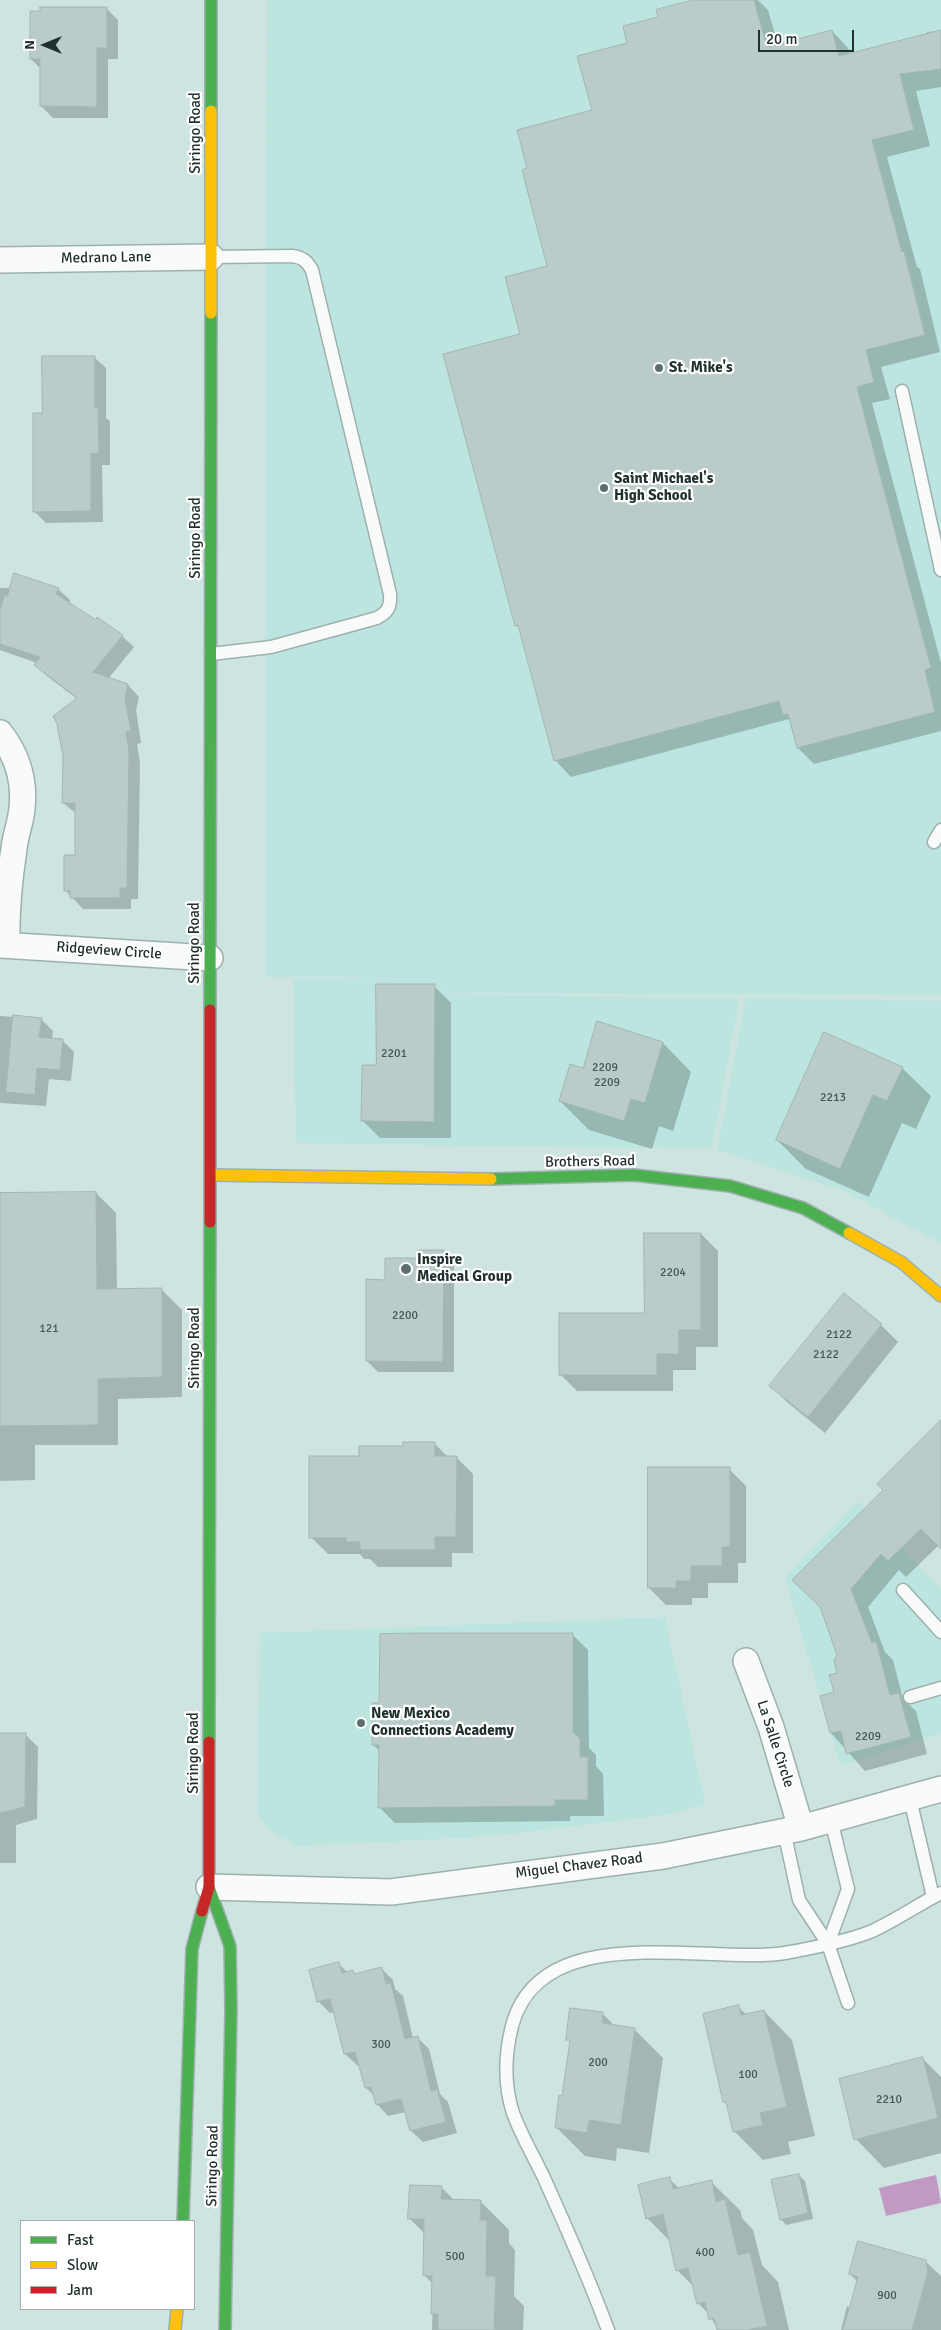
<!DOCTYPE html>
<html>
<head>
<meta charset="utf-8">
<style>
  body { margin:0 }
  #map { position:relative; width:941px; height:2330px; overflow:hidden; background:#cde4e1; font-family:Signika,sans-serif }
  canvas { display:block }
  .legend { position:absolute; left:20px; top:2220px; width:175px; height:90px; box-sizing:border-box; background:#fff; border:1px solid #a5acab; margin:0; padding:6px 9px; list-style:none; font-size:15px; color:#1f302e }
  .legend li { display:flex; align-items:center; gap:10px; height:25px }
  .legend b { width:25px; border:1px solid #a5acab }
  .north { position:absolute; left:20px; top:20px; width:50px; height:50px; -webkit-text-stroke:4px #fff; paint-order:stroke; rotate:270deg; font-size:14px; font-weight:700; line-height:20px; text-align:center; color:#1f302e }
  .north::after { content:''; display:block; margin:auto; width:18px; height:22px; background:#1f302e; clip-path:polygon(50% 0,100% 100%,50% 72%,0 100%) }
  .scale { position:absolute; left:758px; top:30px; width:96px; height:22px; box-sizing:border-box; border:2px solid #1f302e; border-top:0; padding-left:6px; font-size:15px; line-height:18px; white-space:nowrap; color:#1f302e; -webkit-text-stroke:4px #fff; paint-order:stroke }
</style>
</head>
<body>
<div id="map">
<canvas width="941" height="2330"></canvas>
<ul class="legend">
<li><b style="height:6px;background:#4caf50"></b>Fast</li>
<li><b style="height:6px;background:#ffc107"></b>Slow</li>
<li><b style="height:6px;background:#c62828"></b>Jam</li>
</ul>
<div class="north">N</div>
<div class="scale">20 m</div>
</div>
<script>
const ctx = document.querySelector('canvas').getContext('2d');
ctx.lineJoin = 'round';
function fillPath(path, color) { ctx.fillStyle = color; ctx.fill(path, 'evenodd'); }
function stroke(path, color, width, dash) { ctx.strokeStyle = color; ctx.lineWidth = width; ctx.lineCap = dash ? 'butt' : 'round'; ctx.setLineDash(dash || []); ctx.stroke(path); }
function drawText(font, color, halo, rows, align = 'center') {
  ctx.font = font + ' Signika,sans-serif'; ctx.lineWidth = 4.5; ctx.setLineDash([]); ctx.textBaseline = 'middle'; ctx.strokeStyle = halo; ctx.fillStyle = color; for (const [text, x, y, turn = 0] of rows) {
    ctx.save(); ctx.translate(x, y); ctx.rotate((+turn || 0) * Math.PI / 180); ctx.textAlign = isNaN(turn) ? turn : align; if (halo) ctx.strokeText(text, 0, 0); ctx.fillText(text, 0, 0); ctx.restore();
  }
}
fillPath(new Path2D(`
  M267,0H941V995L445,993L444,977V994L739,999L712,1149L296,1143L293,979L417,977H265Z
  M746,998L941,1001V1244L842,1190L717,1150Z
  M858,1501L941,1589V1734L840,1765L785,1578Z
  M665,1617L705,1804L672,1814L509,1834L463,1838L296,1846L271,1831L257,1813L260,1633Z`), '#bce5df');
fillPath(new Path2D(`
  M936,2175L941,2203L886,2216L879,2188Z`), '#c19ac4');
fillPath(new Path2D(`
  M698,0H758L768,10L778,45L832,31L848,48L850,55L927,35V32L941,31V87L916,91L930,146L887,157L917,267L920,269L940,352L881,367L890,399L872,403L941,663V731L814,764L798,748L789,719L571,777L555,760L520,629L516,625L522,335L549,267L529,169L593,111L628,44L659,18Z
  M106,8L118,20V59H108V118H53L41,106V69L31,59Z
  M94,357L106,368V418L110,421V465H102L103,522L46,523L34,511Z
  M0,588L58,589L70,600L69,604L96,621L98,619L122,636L134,647L108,679L128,685L139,697L136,710L141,743L137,744L140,763L138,899H131V909H83L65,890L77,856V814L63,803L77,699L47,676L35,665L37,663L0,650Z
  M434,986L451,1003V1138H380L363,1121L377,1066Z
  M0,1016L41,1019L53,1031L52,1040H62L74,1052L71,1081L49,1079L46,1106L0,1103Z
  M663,1043L691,1072L673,1131L659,1126L652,1149L589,1130L560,1101L584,1069Z
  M902,1068L931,1096L916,1129L902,1123L869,1197L806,1169L777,1140Z
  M96,1193L116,1213L117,1290L161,1289L182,1310V1397L118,1399V1445H35V1480L0,1481V1194Z
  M701,1234L718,1251V1347H696V1370H673V1391H577L560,1374L645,1314Z
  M443,1251L454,1262V1372H378L367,1361L386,1281L420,1259Z
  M844,1295L881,1325L898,1342L825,1433L788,1403L771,1386Z
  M941,1422V1547L939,1545L906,1577L899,1570L868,1607L885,1652L893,1660L903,1699L916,1711L927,1754L865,1771L831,1733L839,1674L838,1655L821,1607L884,1490Z
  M434,1443L448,1457H456L473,1474V1553H452V1567H378L370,1559H364L360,1554H328L311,1537L360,1458Z
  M729,1469L746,1486V1563H738V1583H708V1598H692V1605H666L649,1588Z
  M572,1634L588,1650L589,1748L596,1755V1766L603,1774L604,1816H570V1821L395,1823L379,1807L380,1751L373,1745Z
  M0,1734H25L38,1747L37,1819L16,1825V1863H0Z
  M339,1964L348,1973L353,1972L356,1975L381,1968L393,1980L395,1989L403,1996L413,2038L417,2037L429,2049L440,2094L448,2102L457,2133L423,2142L411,2131L406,2112L388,2116L377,2104L375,2096L366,2088L360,2065H357L345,2054L335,2012L330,2013L318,2001Z
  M738,2007L747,2015L764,2011L792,2040L815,2136L788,2142L791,2154L763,2160L735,2132L729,2106L724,2102Z
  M603,2014L616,2027L634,2029L663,2058L649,2153L617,2148L616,2161L585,2156L556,2127L564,2097L571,2042L567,2039Z
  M923,2059L941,2077V2153L884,2168L856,2139Z
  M799,2175L805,2181L813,2219L786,2225L781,2219Z
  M669,2179L680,2189L711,2182L740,2210L742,2218L753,2230L762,2265L778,2282L789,2330H718L709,2314L698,2303L694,2287L677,2270L671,2242L647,2218Z
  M441,2187L455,2201H480L509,2230V2243L515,2250L514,2296L524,2306L523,2330H432L433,2284L424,2275L425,2234L410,2219Z
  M925,2261L941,2276V2330H841L847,2306L850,2309L858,2282L850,2274Z`), '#0003');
const building = new Path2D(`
  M693,0H754L767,47L832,30L839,56L941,30V69L900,74L914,130L872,140L902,252L904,251L925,335L866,350L874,382L857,387L931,668L925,670L935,712L797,748L788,714L783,715L779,701L554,761L518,625L515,626L443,354L520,334L505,277L547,266L522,170L527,168L517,130L592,110L577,56L627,43L623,26L658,17L656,10Z
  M40,7H107V48H97V107L40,106V59H30V11H40Z
  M42,356H95V408H98L99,453L91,454V511L33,512V413H42Z
  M14,573L59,588L56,594L96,620L97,617L123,635L93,672L128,684L125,698L131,731L126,732L129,751L127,888H120V898H70V891H64V855H75V803H62L63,756L57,724L53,716L77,698L34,665L40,657L0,644V609L5,595L7,596Z
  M376,984H435L434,1122L361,1121L362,1065H376Z
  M13,1015L42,1018L39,1037L63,1039L60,1070L37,1068L35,1095L6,1092Z
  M597,1021L663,1042L645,1103L631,1099L624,1121L559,1101L570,1064L583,1068Z
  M824,1032L903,1067L887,1101L873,1095L840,1169L776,1140Z
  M96,1192L97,1289L162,1288V1377L98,1379V1425L0,1426V1193Z
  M644,1233H701V1330H679V1354H657V1375H559V1313H644Z
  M419,1250H444L443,1362L366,1361V1279L385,1280V1258H419Z
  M844,1293L882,1324L808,1417L769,1386Z
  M941,1420V1549L921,1529L888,1561L881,1554L851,1589L872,1643L876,1641L890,1695L899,1693L911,1737L846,1754L841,1731L830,1733L820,1696L834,1692L829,1675L837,1673L834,1660L837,1655L820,1607L792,1580L883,1490L877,1484Z
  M403,1442H435V1456H457L456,1537H435V1550H360V1542H346V1538H309V1456H359V1446H403Z
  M648,1467H730V1547H722V1566H691V1581H676V1588H648Z
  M427,1633H573V1732L580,1738V1757H588V1800H555V1806L378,1808L379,1745H372V1703H379L380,1634Z
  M0,1733H26L25,1807L0,1813Z
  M339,1962L342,1973L353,1970L354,1974L382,1967L386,1984L391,1983L405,2039L418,2036L431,2091L437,2089L446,2122L410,2131L401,2099L376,2105L371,2087L365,2088L355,2052L344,2054L330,1999L317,2002L309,1970Z
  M739,2005L741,2015L764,2010L787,2107L760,2113L763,2125L733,2132L726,2102H723L703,2014Z
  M570,2008L603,2012L602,2023L635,2028L621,2125L589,2120L587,2133L555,2128L559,2095L562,2096L570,2040H566Z
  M923,2057L938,2118L854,2140L839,2079Z
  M799,2174L808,2213L780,2220L771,2180Z
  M670,2177L673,2189L712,2180L716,2202L725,2199L738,2255L750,2252L767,2326L748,2330H717L714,2318L709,2320L705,2302L697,2304L688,2268L676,2271L663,2214L646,2219L638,2185Z
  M410,2185L442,2186L441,2199L481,2200L480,2220H487L486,2276H496L494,2330H438V2314H431L432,2276H423L424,2219H408Z
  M858,2241L926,2260L928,2272L912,2330H843L858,2277L849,2274Z`);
fillPath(building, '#baccca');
stroke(building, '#a4b6b4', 1);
const lane = new Path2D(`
  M902,391L941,570
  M211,654L271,647L377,618C388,612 391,607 390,594L312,270C307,261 303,258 293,256L211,257
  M934,842L941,830
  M903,1590L941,1632
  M910,1697L941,1688
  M910,1799L933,1897
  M784,1831L799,1900L828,1944L848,2003
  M828,1944L848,1889L831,1820
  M608,2330C589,2278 567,2229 544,2178C534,2157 521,2135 513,2113C504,2085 505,2054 512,2026C541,1917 706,1965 785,1953C813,1948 844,1942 870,1932C895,1921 917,1905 941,1893`);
const street = new Path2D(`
  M0,260L211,257
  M0,733C17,755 25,781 22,808C21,822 15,836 14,849C9,882 6,912 7,945
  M0,945L210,958
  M746,1661L771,1727L801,1828
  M209,1887L391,1892L663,1856L801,1828L941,1789`);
const fast = new Path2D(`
  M211,111V0
  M210,1010L211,313
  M491,1179L634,1175L730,1186L803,1208L849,1233
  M209,1742L210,1222
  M209,1887L230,1946L231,2009L225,2330
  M183,2221L192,1949L202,1911`);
const slow = new Path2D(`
  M211,313V111
  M210,1175L491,1179
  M849,1233L901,1262L941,1296
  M175,2330L177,2309`);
const jam = new Path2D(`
  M210,1222V1010
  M202,1911L209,1887V1742`);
stroke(lane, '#9eb0ae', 15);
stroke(street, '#9eb0ae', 28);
stroke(fast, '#9eb0ae', 14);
stroke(slow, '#9eb0ae', 14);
stroke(jam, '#9eb0ae', 14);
stroke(lane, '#f8fbfa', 12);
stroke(street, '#f8fbfa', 25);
stroke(fast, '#4caf50', 11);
stroke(slow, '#ffc107', 11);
stroke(jam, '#c62828', 11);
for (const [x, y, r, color] of [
  [659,368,5,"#5c6f6d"],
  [604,488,5,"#5c6f6d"],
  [406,1269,6,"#5c6f6d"],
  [361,1723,5,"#5c6f6d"]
]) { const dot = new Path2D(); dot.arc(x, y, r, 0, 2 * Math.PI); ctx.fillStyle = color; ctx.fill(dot); stroke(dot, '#fff', 2); }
drawText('12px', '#465755', null, [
  ["2201",394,1054],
  ["2209",605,1068],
  ["2209",607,1083],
  ["2213",833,1098],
  ["2204",673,1273],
  ["2200",405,1316],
  ["121",49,1329],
  ["2122",839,1335],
  ["2122",826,1355],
  ["2209",868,1737],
  ["300",381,2045],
  ["200",598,2063],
  ["100",748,2075],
  ["2210",889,2100],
  ["400",705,2253],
  ["500",455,2257],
  ["900",887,2296]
]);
drawText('15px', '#1f302e', '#fff', [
  ["Siringo Road",196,133,-90],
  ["Medrano Lane",106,258,-1],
  ["Siringo Road",196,538,-90],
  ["Siringo Road",195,943,-90],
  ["Ridgeview Circle",109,951,4],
  ["Brothers Road",590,1162,-1],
  ["Siringo Road",195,1348,-90],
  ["La Salle Circle",775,1744,72],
  ["Siringo Road",194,1753,-90],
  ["Miguel Chavez Road",579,1866,-7],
  ["Siringo Road",213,2166,-89]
]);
drawText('bold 15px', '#1f302e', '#fff', [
  ["St. Mike's",669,368],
  ["Saint Michael's",614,479],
  ["High School",614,496],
  ["Inspire",417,1260],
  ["Medical Group",417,1277],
  ["New Mexico",371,1714],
  ["Connections Academy",371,1731]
], 'left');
</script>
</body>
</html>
